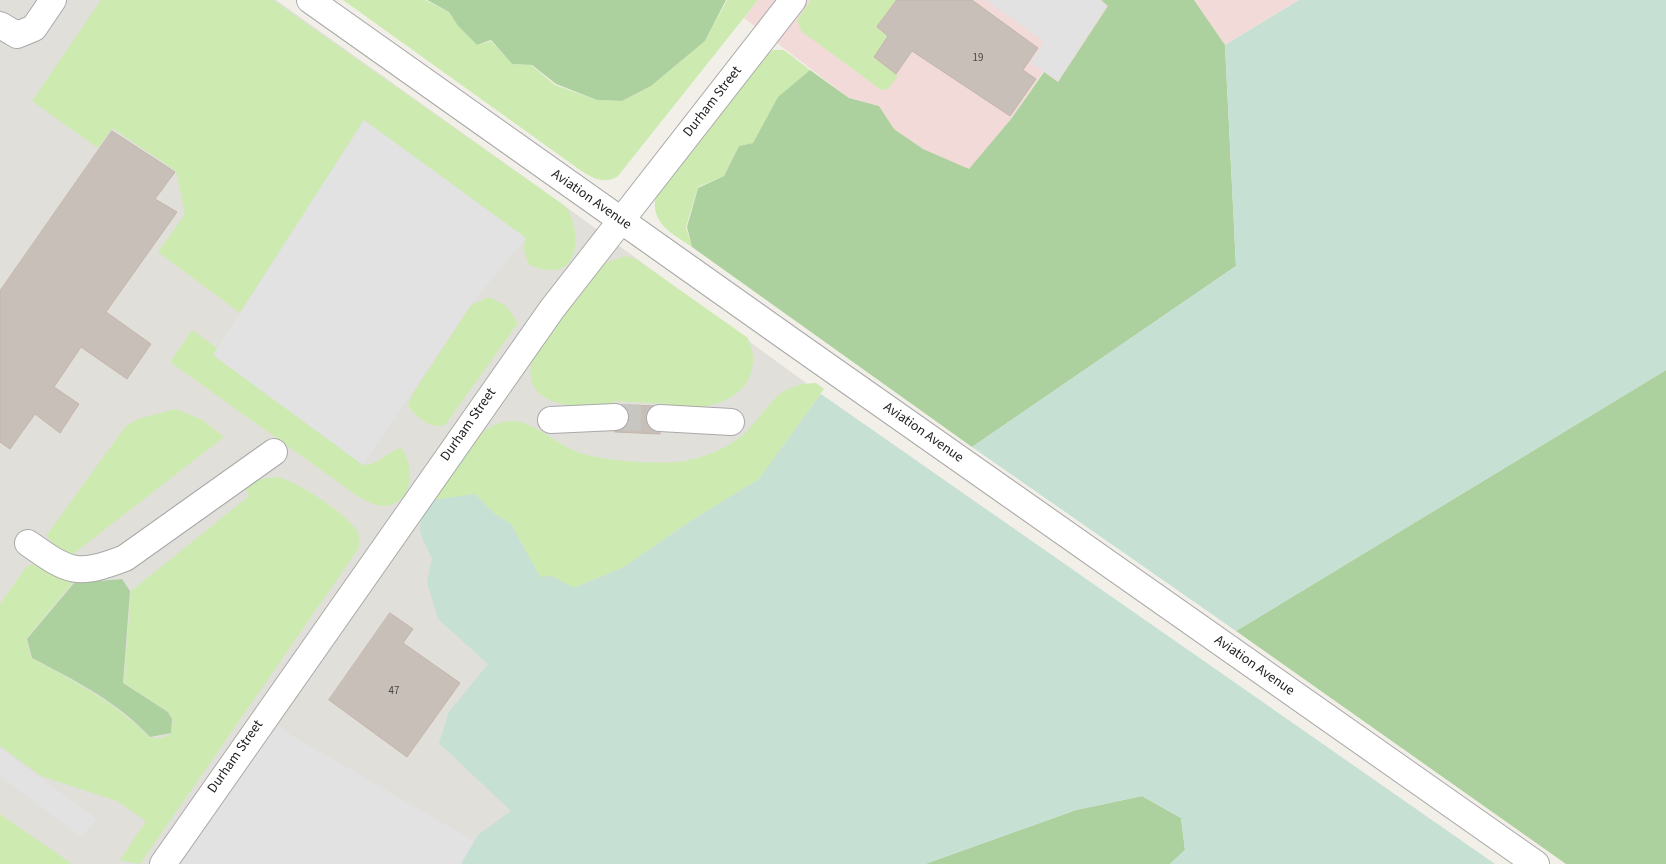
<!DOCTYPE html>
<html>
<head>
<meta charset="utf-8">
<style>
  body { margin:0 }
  canvas { display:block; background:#f2efe9 }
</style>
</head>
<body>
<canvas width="1666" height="864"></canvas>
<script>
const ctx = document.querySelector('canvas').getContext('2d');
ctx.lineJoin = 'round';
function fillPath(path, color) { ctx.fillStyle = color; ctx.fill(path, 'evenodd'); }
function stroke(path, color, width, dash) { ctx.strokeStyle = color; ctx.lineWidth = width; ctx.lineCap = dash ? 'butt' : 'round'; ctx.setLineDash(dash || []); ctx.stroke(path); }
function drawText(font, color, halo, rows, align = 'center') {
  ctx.font = font + ' "Source Sans 3",sans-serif'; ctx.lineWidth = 4.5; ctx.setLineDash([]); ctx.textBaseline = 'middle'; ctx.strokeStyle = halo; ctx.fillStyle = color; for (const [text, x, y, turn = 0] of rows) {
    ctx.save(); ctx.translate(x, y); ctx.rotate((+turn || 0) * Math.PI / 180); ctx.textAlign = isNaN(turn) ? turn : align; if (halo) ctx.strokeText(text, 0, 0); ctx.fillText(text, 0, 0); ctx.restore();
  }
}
fillPath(new Path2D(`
  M758,0H1101L1109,6L1058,82L1043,72L1011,119L969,170L923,149L894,129L879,106L849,98L744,18Z
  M1194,0H1299L1225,45Z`), '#f2dad9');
fillPath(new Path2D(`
  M0,0H276L565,206L821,394L604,864H0Z`), '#e1dfda');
fillPath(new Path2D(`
  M101,0H273L565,206C579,222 583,270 552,270C545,271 536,267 529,265L524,251L525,238L364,120L240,313L158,252L185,214L176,171L112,128L98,148L32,101Z
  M343,0H425L449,12L458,26L477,45L491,41L512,64L531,65L555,85L597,100L622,101L651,86L705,41L727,0H758L618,176C605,185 592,178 580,170Z
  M811,0H896L876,27L888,36L874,57L898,76L887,90L880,89L801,31L797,20Z
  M773,50H784L810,70L778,98L753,143L739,146L724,176L698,187L686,227L692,247C673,234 649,223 656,195L767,54Z
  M625,256L636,259L748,338C750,345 754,354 753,361C751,403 702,410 669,410V404L614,401L613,407C578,406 520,411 532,358L600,265Z
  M489,297L505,305L518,323L445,425C429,430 417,417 408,406L412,395L471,305Z
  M192,330L217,348L213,355L363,465C381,464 386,452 401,448C415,466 414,502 386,506C377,507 367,501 359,497L170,362Z
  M816,383L824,389L759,479L689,522L624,567L573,588L552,576L540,577L511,524L495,514L475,494L434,500L480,434C490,426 502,420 515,421C532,422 558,444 575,451C598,461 652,464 677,462C698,460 730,448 746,432C771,407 775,384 816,383Z
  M175,409L201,419L224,437L68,558L50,546L52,541L46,536L125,427L138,419Z
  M277,477C295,480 348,514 357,531C360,537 360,543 358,549L140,864L120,860L146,821L117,801L41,776L0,746V604L26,567L32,564L73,582L26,639L31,658C74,681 116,703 150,738H161L171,734L173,720L169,712L124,683L131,591L249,496L245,488C255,479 264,478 277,477Z
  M0,814L72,864H0Z`), '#cdebb0');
fillPath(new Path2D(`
  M427,0H726L705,41L651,86L622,101L597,100L556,84L532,65L512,64L491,40L477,45L458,26L449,12Z
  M1101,0H1194L1225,45L1236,266L972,447L692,247L687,227L698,188L724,176L739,146L753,143L778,97L810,70L849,98L879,106L894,129L923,149L969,169L1011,119L1044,72L1058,82L1108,6Z
  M1666,370V864H1566L1236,631Z
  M122,579L130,591L123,683L168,712L172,719L171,733L150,737C117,701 74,680 32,658L27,639L74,583Z
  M1142,796L1181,818L1185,850L1170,864H925L1076,810Z`), '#add19e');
fillPath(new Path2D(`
  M1299,0H1666V370L1236,631L972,447L1236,266L1225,45Z
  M821,394L1495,864H1170L1185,850L1181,818L1142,796L1076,810L925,864H461L478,835L511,811L439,743L449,712L488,664L438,619L427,582L432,558C418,530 414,526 434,500L475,494L495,514L511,524L540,577L552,576L574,588L624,567L689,522L759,479Z`), '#c6e0d4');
fillPath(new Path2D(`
  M986,0H1100L1107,6L1058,81L1031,63L1044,42Z
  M364,120L526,238L471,305L363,465L213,355Z
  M277,724L284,731L474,841L461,864H179Z
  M0,748L97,819L81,837L0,776Z`), '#e2e2e2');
const building = new Path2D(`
  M897,0H972L1038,48L1023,70L1036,79L1010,116L912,51L896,74L874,57L888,36L877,27Z
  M112,131L175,172L155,199L177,212L106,312L151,344L127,379L81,347L54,387L79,404L60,433L35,414L10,449L0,442V291Z
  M616,405L660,406V434L615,432Z
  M390,613L413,629L403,643L460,683L407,757L329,700Z`);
fillPath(building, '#c7bfb8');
stroke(building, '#c4b6ab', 1);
stroke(new Path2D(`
  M615,417L660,418`), '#c8c6c1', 26, [26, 13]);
const minor = new Path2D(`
  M310,0L793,342L1536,864
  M0,25L17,35L34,28L53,0
  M660,418L731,422
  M551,420L615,417
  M28,543C69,572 76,577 125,558L274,452
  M163,864L552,309L793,0`);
stroke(minor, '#a9a9a9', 28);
stroke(minor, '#fff', 26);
drawText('11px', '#4b4948', null, [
  ["19",978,59],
  ["47",394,692]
]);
drawText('14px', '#222', '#fff', [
  ["Durham Street",713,102,-52],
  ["Aviation Avenue",591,200,35],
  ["Durham Street",469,425,-55],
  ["Aviation Avenue",923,433,35],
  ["Aviation Avenue",1254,666,35],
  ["Durham Street",236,757,-55]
]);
</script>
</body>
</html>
